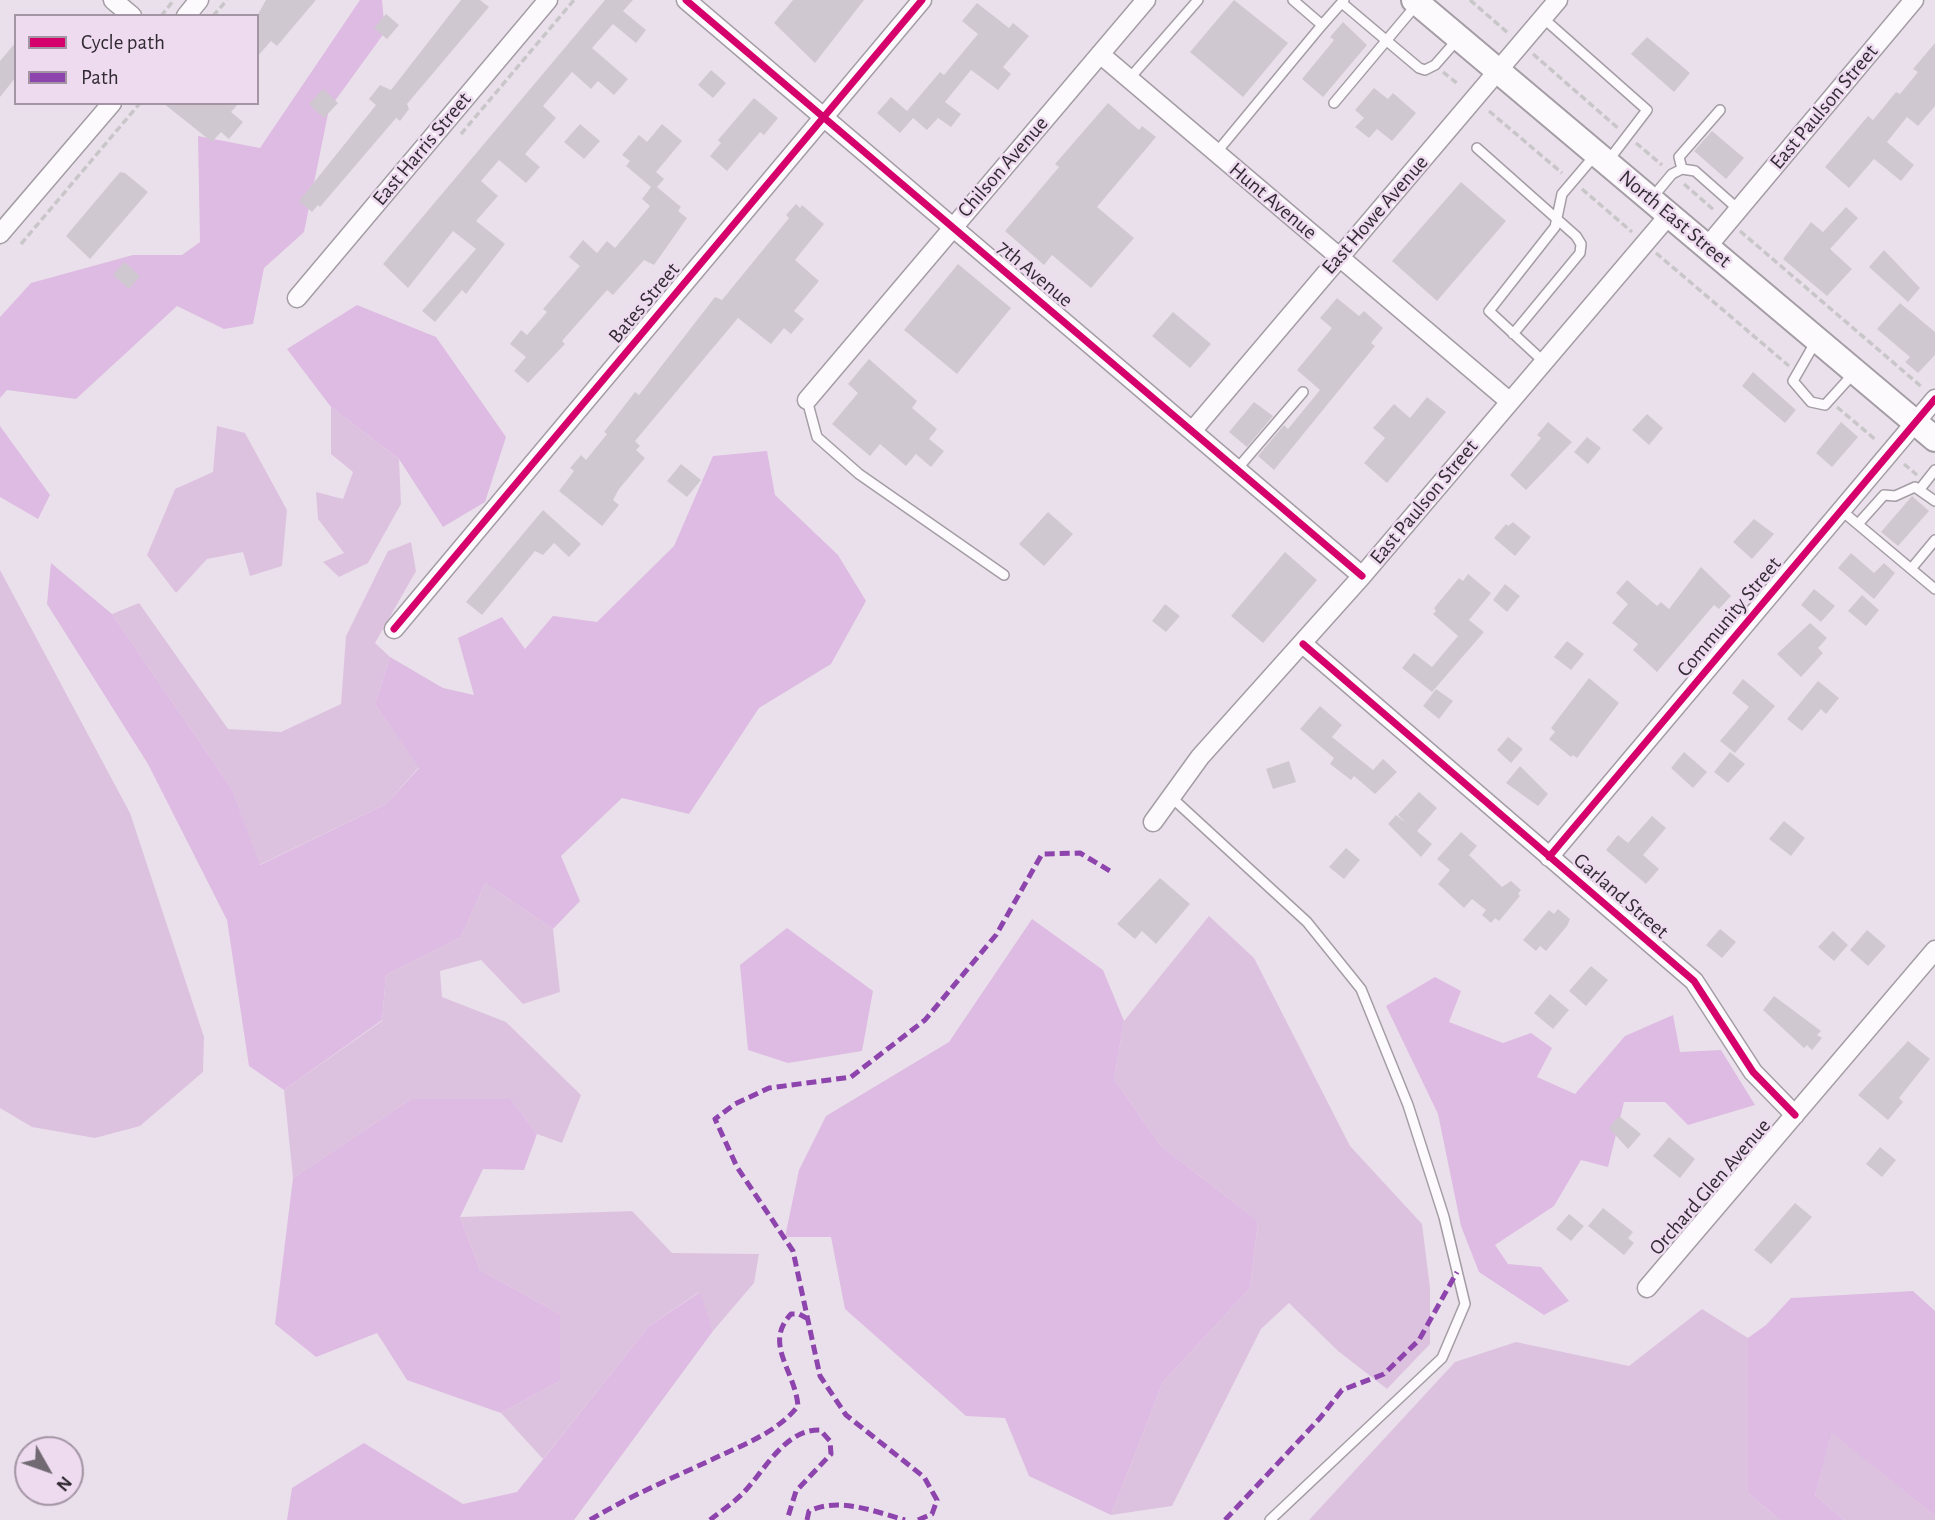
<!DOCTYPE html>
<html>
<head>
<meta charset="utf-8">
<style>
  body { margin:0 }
  #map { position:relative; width:1935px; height:1520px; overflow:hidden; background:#eae0eb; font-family:"Alegreya Sans",sans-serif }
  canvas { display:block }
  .legend { position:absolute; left:14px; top:14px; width:245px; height:91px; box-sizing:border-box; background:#eedbf0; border:2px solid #a395a4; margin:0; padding:9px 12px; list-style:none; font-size:21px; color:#322b33 }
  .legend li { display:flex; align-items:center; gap:14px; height:35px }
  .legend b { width:35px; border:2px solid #a395a4 }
  .north { position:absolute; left:14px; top:1436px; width:70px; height:70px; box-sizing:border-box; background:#eedbf0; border:2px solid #a395a4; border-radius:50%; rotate:130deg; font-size:19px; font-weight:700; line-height:28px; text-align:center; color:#322b33 }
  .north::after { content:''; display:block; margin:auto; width:24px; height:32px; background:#726a73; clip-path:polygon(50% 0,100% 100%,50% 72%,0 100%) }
</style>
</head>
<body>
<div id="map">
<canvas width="1935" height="1520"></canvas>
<ul class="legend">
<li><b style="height:9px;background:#d6006c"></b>Cycle path</li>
<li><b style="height:9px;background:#8e44ad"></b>Path</li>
</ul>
<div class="north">N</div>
</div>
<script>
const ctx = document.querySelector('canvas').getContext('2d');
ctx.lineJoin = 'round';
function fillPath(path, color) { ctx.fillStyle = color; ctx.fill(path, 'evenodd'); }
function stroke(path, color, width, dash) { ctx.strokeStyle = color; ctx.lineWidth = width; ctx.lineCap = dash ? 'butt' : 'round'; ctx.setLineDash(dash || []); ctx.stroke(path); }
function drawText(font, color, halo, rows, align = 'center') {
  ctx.font = font + ' "Alegreya Sans",sans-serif'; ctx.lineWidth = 5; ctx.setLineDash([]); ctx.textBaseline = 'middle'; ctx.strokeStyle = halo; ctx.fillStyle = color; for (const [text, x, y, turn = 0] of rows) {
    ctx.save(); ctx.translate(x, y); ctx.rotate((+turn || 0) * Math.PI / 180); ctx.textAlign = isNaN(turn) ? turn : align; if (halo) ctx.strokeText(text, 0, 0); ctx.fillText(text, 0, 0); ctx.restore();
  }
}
fillPath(new Path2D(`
  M331,407L399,459L401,504L368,563L339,577L323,562L344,553L318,519L316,492L343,499L353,472L331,454Z
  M217,426L245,433L287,510L282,566L250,576L243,552L207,559L176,593L147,555L175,489L213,472Z
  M411,542L416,571L375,643L390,657L375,704L419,767L386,804L259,865L232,789L112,614L139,603L228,729L281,732L341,704L346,636L388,551Z
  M0,570L130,813L204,1037L203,1072L140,1126L95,1138L32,1127L0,1108Z
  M485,883L553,929L560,992L523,1004L481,960L440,971L442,997L506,1022L581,1095L562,1143L537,1134L511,1099H411L293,1178L284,1090L382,1021L386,975L461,937Z
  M1209,916L1254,958L1350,1146L1422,1224L1430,1288V1344L1387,1389L1338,1351L1289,1303L1261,1329L1172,1506L1111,1515L1163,1382L1250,1288L1258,1221L1161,1146L1114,1079L1124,1021Z
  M632,1211L672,1253L759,1254L754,1283L713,1331L699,1292L649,1326L543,1459L501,1413L560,1381V1314L480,1270L460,1217Z
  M1702,1309L1748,1338V1493L1780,1520H1309L1455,1362L1516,1342L1629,1366Z
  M1832,1432L1935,1516V1520H1844L1815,1495Z`), '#ddc2e0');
fillPath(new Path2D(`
  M360,0H382L385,32L329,109L304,232L264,268L253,324L224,329L177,306L76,399L7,390L0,398V317L31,283L133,255H182L200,242L198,136L260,148Z
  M357,305L436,337L506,437L485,502L443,527L399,459L331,407L287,349Z
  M0,426L50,495L38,519L0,497Z
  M767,451L775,495L838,555L866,601L831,664L759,708L689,814L622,798L561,856L580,901L553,929L485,883L461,937L386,975L382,1020L284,1090L249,1066L227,920L148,764L47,604L51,563L112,614L232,789L260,865L386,804L419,768L375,704L390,657L443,688L474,695L458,638L502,617L525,649L553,616L597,622L674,546L713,456Z
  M1032,919L1103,970L1124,1021L1114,1079L1161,1146L1258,1221L1250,1288L1163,1382L1111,1515L1029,1476L1005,1418L966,1416L845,1309L831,1237H785L799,1170L826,1116L949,1042Z
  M787,928L873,991L862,1051L788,1063L748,1050L740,965Z
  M1435,977L1461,991L1449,1022L1503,1043L1531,1033L1552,1048L1537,1077L1575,1094L1625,1036L1673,1015L1680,1052L1721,1050L1755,1105L1688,1125L1665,1102H1624L1608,1167L1581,1160L1554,1206L1495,1245L1508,1264L1541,1267L1569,1301L1544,1315L1479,1272L1461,1226L1438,1114L1386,1006Z
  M411,1099H511L537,1134L524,1170L483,1169L460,1217L480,1270L560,1314V1381L501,1413L407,1380L377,1333L316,1357L275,1324L293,1178Z
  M1913,1291L1935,1311V1516L1832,1433L1815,1495L1844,1520H1780L1748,1493V1338L1766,1325L1791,1298Z
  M700,1292L713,1331L574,1520H287L292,1488L364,1443L463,1504L517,1492L649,1326Z`), '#debbe2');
fillPath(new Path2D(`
  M266,0H316L277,46L271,41L257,57V16Z
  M461,0H480L489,7L407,104L409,109L400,121L396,118L320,207L318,205L312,212L299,201L376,105L369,99L380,85L391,90Z
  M605,0H633L623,11L646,30L636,43L613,24L592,48L628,79L614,95L598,81L591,89L572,72L543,106L556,118L525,154L540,167L526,183L499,160L481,181L498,196L476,221L505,244L466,294L462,290L435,322L422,311L476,249L453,231L408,288L383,264Z
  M793,0H864L815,63L774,23Z
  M1234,0L1288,43L1243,97L1190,52Z
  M977,3L1009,28L1013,23L1029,36L1003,67L1011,74L998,90L971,70L945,102L961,114L951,127L938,118L927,130L913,118L900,133L877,113L891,97L907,111L940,72L944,75L978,34L962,21Z
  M386,14L399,25L387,39L374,28Z
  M1343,22L1367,45L1323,97L1302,79L1334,40L1330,37Z
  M1647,37L1690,73L1674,92L1631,54Z
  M16,42V77L0,97V61Z
  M1935,43V106L1918,126L1907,117L1887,142L1914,165L1901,181L1874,159L1849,188L1825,167L1868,116L1873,120L1896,92L1900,94L1918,72L1913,69Z
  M711,70L726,83L713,98L698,85Z
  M1374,88L1388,99L1393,93L1416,113L1392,141L1377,129L1369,138L1355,127L1364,118L1355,110Z
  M323,89L338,103L324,118L309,104Z
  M754,98L778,118L764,135L760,132L727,171L710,156L721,143L718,140Z
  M163,103H239L231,112L243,122L229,139L221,132L212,142Z
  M1108,103L1139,130L1142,126L1156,137L1097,207L1134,238L1091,288L1052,255L1044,265L1005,231L1059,167L1055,164Z
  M580,124L600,141L584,159L564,142Z
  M662,124L682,141L656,172L664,179L657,187L681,207L678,211L687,218L654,265L644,260L613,295L607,290L562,341L565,344L528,383L514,371L526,357L510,344L521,330L527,335L547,312L543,309L580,266L569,257L583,240L597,253L607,241L615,248L650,206L642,199L651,187L626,166L630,161L622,155L639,135L647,142Z
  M1712,131L1744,158L1726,179L1694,151Z
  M120,172L125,173L148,192L90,259L66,236Z
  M1461,182L1506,221L1437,301L1392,261Z
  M796,204L800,208L802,205L824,224L795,260L819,281L794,311L804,319L791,334L784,328L771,344L738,318L635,441L640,446L636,450L645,458L619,489L613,500L619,505L602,526L559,491L574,471L570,468L581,455L586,460L607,434L604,432L625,405L635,392L639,395L715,297L722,300L789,218L786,215Z
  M1846,207L1858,218L1830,249L1852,269L1827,296L1783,259L1811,222L1823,232Z
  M1884,250L1920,288L1908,302L1869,267Z
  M124,262L140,276L129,289L113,275Z
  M958,264L1011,308L957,374L904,330Z
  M1337,298L1359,316L1364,311L1383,328L1371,343L1375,346L1274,470L1258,456L1284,425L1288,429L1320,390L1297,370L1332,328L1320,318Z
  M1900,303L1935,332V355L1918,373L1905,362L1910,357L1877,329Z
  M1173,312L1211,344L1190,368L1152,336Z
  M869,359L917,401L912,408L937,429L929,439L944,451L931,467L916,454L906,466L880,444L870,456L832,424L858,393L848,384Z
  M1753,372L1796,410L1785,423L1742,386Z
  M1427,397L1446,412L1387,483L1364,463L1385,438L1373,428L1394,404L1410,418Z
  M1254,402L1273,416L1247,447L1229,432Z
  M1647,414L1663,428L1649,445L1632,430Z
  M1548,422L1572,442L1526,490L1510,475L1541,438L1537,435Z
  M1841,422L1858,437L1832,467L1816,453Z
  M1587,437L1601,448L1588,464L1574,452Z
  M681,464L701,480L687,497L667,481Z
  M1912,496L1929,511L1898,546L1881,532Z
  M543,510L581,544L569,557L554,543L543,555L535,551L482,615L466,602Z
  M1048,512L1073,534L1044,566L1019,544Z
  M1754,519L1774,534L1752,559L1733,542Z
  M1513,522L1531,537L1515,556L1494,538L1506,524L1508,526Z
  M1285,552L1317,580L1263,643L1231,616Z
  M1851,553L1874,573L1884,563L1895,573L1874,599L1838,568Z
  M1701,567L1731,596L1719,609L1714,605L1657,672L1633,650L1638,644L1612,623L1628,604L1616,593L1627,580L1657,606L1661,602L1669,609Z
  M1468,574L1491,593L1469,620L1484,632L1432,692L1402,668L1414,653L1432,667L1458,636L1433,614L1436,611L1434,608L1459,578L1463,581Z
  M1505,584L1520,596L1507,612L1493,600Z
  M1814,589L1835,606L1821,622L1801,605Z
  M1862,595L1879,610L1866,626L1848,611Z
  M1165,604L1180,616L1166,632L1152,621Z
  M1810,623L1827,638L1818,648L1823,653L1801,677L1777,654Z
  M1567,641L1584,654L1571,670L1554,657Z
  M1589,678L1619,703L1577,758L1573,755L1571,757L1549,739L1555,732L1551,728Z
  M1743,679L1775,706L1735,753L1720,741L1749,707L1732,693Z
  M1818,681L1839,698L1826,714L1821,709L1802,731L1787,719Z
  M1436,689L1453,701L1439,719L1423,706Z
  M1320,706L1342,725L1332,737L1373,770L1383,759L1397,772L1375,794L1354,776L1351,780L1330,764L1334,758L1300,729Z
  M1508,737L1523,749L1511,763L1497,750Z
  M1684,752L1707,772L1693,788L1671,768Z
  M1730,752L1745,764L1728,783L1714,772Z
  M1289,761L1296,782L1273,789L1266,769Z
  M1520,766L1548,794L1538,806L1506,783Z
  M1419,792L1437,808L1417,831L1432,844L1421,857L1388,824L1396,815L1406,823L1398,815Z
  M1652,816L1666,828L1643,855L1659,869L1646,884L1606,850L1618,835L1628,843Z
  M1784,821L1805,838L1791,856L1769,839Z
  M1461,832L1477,846L1469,855L1502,887L1511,881L1521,890L1518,894L1520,896L1499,921L1495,918L1491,923L1482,915L1486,910L1472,899L1464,908L1438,884L1450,870L1437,859Z
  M1346,848L1360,860L1344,879L1329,867Z
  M1160,878L1190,904L1156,944L1142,931L1135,939L1117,924Z
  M1558,909L1570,919L1567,926L1546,951L1540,946L1536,951L1523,940L1549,910L1554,914Z
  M1720,929L1736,942L1722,958L1706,945Z
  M1867,930L1886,946L1868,966L1850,950Z
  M1833,931L1848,945L1834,961L1818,947Z
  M1591,966L1608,980L1586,1006L1569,991Z
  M1550,994L1569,1010L1553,1029L1534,1013Z
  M1774,996L1821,1031L1817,1035L1822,1038L1812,1050L1807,1045L1804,1048L1763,1010Z
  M1908,1041L1930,1059L1899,1098L1903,1102L1888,1120L1858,1095Z
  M1619,1116L1641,1134L1628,1149L1609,1128Z
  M1669,1137L1695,1159L1680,1178L1653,1156Z
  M1880,1147L1896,1160L1882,1177L1866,1164Z
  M1795,1203L1812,1217L1771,1264L1754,1250Z
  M1603,1208L1633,1232L1628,1238L1634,1243L1624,1255L1588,1226Z
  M1569,1214L1584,1226L1571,1241L1556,1229Z`), '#d0c8d0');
const lane = new Path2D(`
  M1293,0L1322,25L1344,0
  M1342,3L1419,68L1425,70L1435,65L1457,40
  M1543,18L1647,110L1608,161
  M1129,79L1198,0
  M1334,103L1417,4
  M1477,148L1576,236L1581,244L1580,253L1513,334
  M1216,153L1322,25
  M1682,169L1679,157L1720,110
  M1652,198L1672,174L1682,169L1695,171L1738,209
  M1816,341L1793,381L1811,402L1825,405L1854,373
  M1543,361L1489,311L1555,227L1562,194L1596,154
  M807,400L817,437L859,474L1004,575
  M1237,469L1303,392
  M1920,489L1935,470
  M1842,511L1935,589
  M1858,524L1884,495L1895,496L1915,487L1935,501
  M1911,569L1935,540
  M1171,797L1307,922L1361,989L1408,1105L1444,1217L1465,1304L1442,1358L1270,1520`);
const street = new Path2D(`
  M113,0L132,16
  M686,0L1362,576
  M186,16L199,0
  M1100,54L1509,401
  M0,234L112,103
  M1707,247L1914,0
  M297,298L548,0
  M807,400L1146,0
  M1193,430L1558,0
  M394,629L922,0
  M1303,644L1694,981L1753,1072L1795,1115
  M1153,822L1200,757L1362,576L1669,215
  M1549,857L1935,399
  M1647,1288L1935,950`);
const secondary = new Path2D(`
  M1414,0L1935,439`);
stroke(lane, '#a49da5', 12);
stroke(street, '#a49da5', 21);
stroke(secondary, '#a49da5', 28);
stroke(new Path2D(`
  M1470,0L1508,33
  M161,16L173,1
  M213,16L227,0
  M1533,54L1619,129
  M1443,72L1458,84
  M1489,111L1562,173
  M461,134L574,0
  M1636,143L1662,165
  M1684,184L1715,211
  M1582,189L1632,232
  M1740,231L1923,388
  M21,244L140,103
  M1656,253L1789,366
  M1837,407L1877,441
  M1904,464L1917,475`), '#c9c6c9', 3.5, [7, 3.5]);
stroke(lane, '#fcfafc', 9);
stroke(street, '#fcfafc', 18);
stroke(secondary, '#fcfafc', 24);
stroke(new Path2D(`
  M590,1520C628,1497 670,1479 711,1460C742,1445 777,1433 798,1406C795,1370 763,1344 791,1314H799L810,1320
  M710,1520C721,1511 735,1502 745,1491C766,1468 786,1429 820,1430L830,1441L831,1454L796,1491L787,1520
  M807,1520L809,1511C839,1497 873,1511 905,1520
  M918,1520L932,1514L937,1500L924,1477L846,1415L820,1376L793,1251L737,1167L715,1119L735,1104L769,1088L851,1077L925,1020L996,935L1042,854L1080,853L1110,871
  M1225,1520L1320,1418L1342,1390L1384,1374L1419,1340L1457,1272`), '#8e44ad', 5, [10, 5]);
stroke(new Path2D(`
  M686,0L1362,576
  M394,629L922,0
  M1303,644L1694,981L1753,1072L1795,1115
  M1549,857L1935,399`), '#d6006c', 7);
drawText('21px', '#322b33', '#eedbf0', [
  ["East Paulson Street",1824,107,-50],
  ["East Harris Street",422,149,-50],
  ["Chilson Avenue",1003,167,-49],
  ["Hunt Avenue",1273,201,40],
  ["East Howe Avenue",1375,215,-49],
  ["North East Street",1675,219,40],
  ["7th Avenue",1035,274,40],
  ["Bates Street",644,303,-50],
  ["East Paulson Street",1424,502,-50],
  ["Community Street",1729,617,-50],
  ["Garland Street",1621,896,41],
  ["Orchard Glen Avenue",1710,1187,-49]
]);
</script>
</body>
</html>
